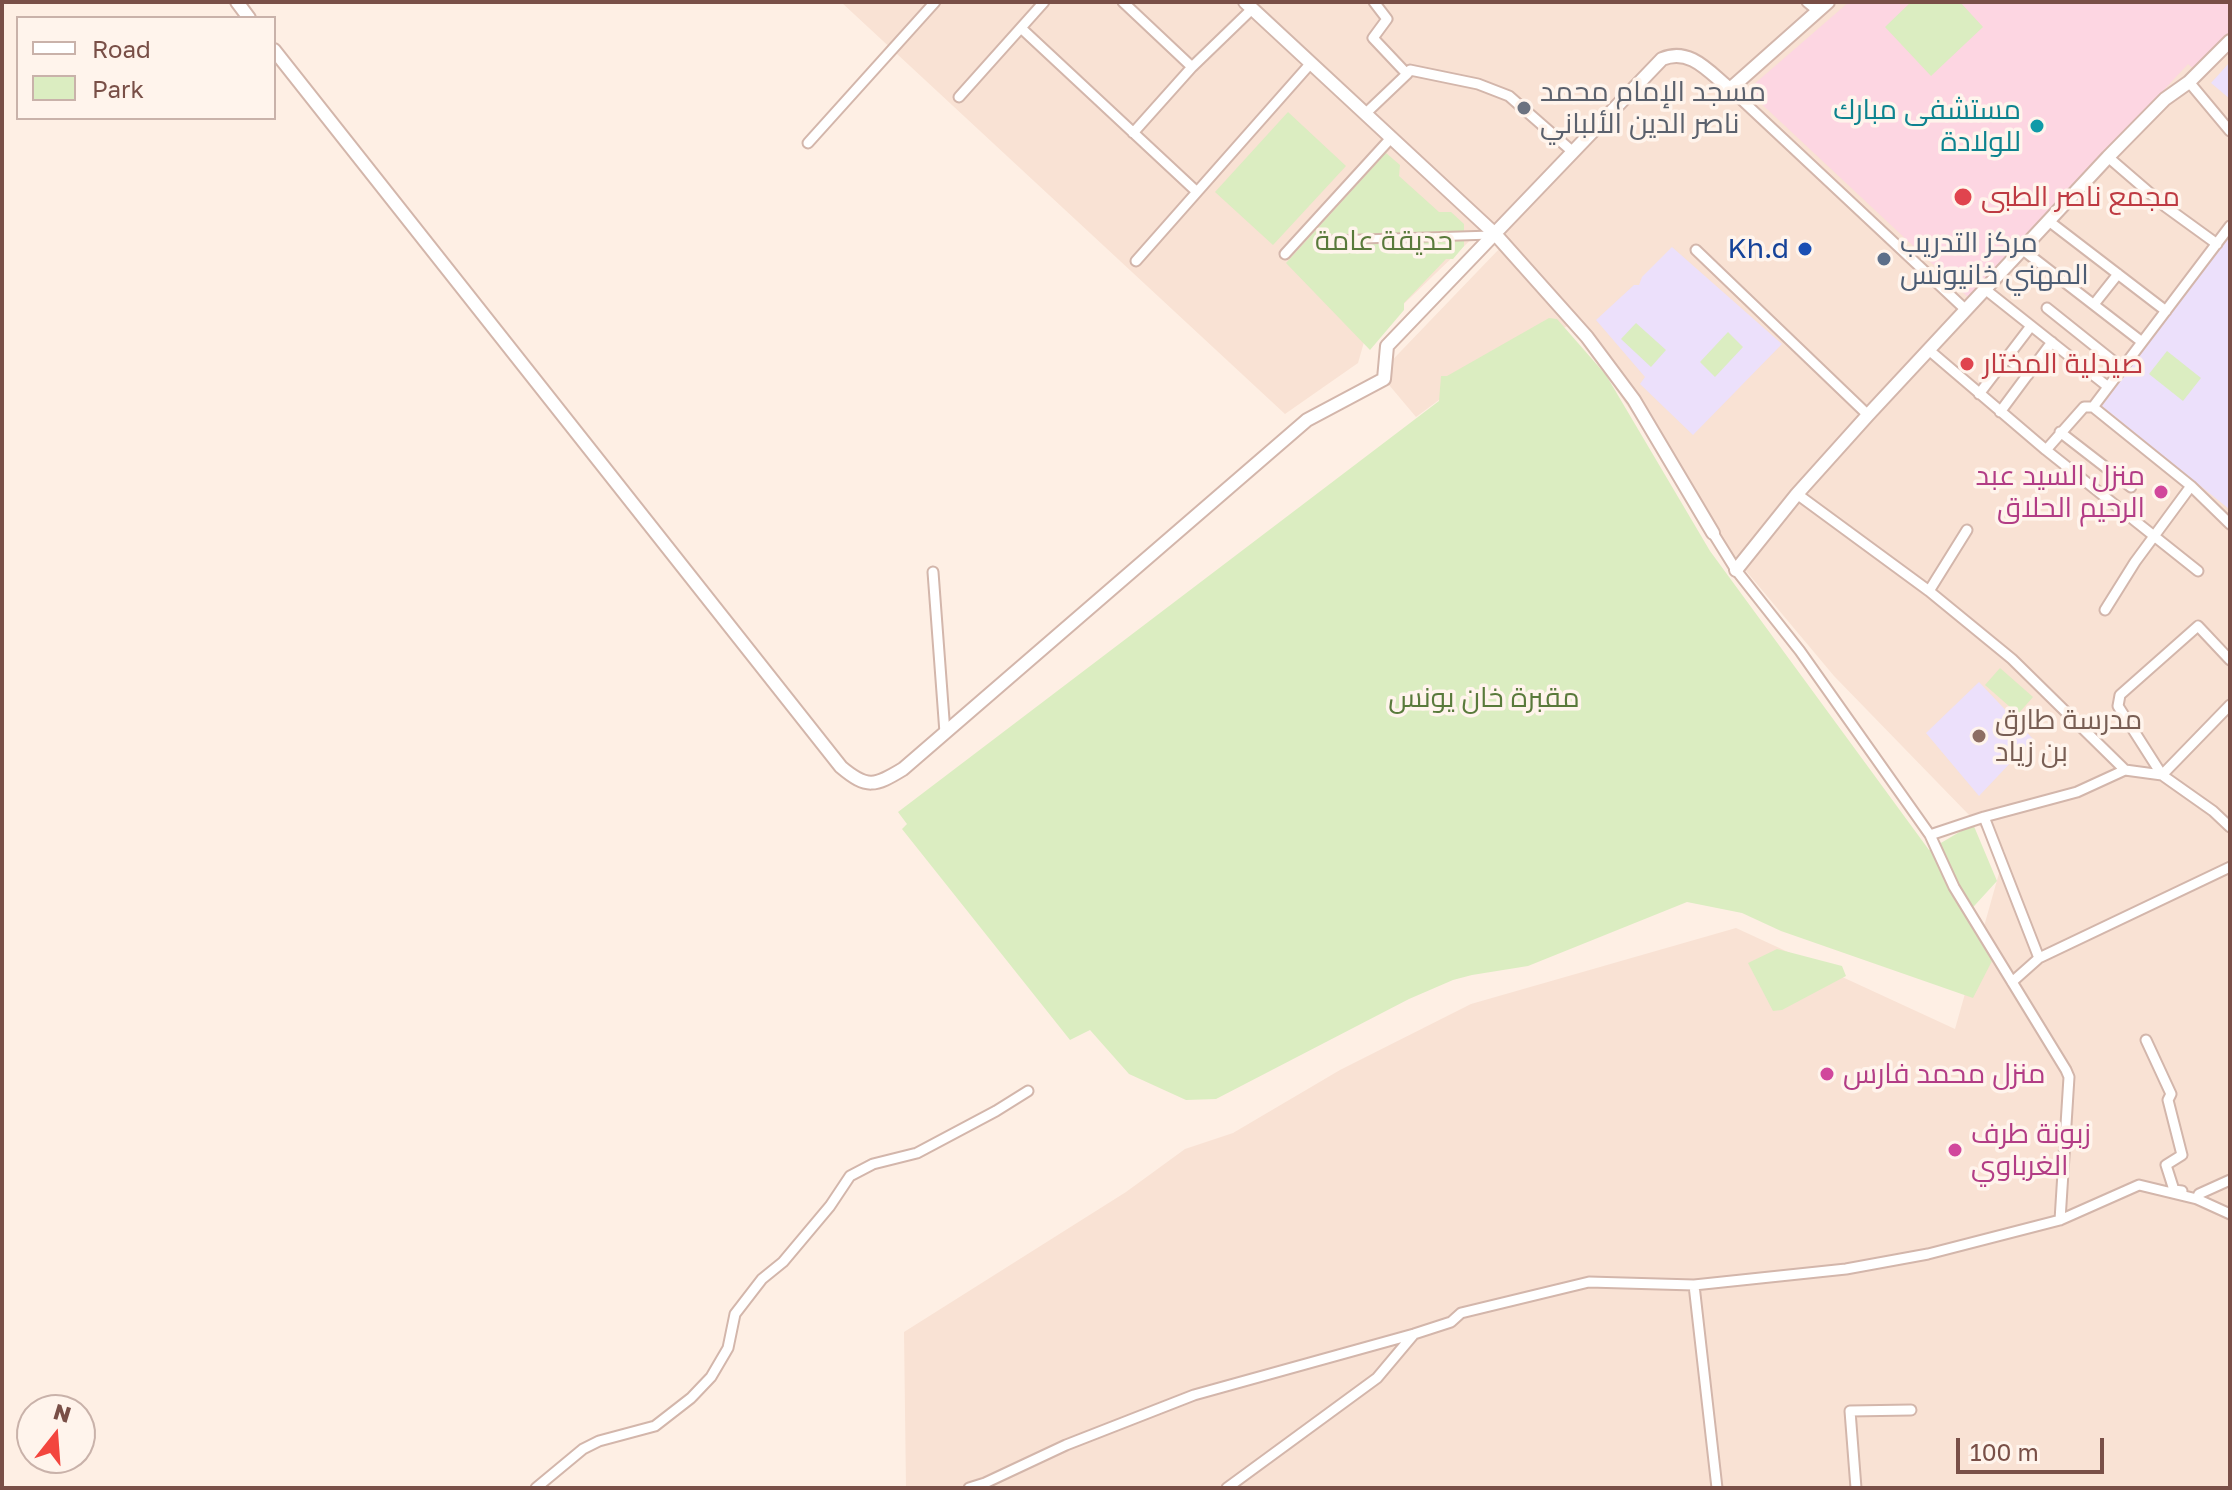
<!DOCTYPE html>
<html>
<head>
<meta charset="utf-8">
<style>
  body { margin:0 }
  #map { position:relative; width:2232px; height:1490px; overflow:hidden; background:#feefe4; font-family:"Golos Text",sans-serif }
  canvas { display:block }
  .frame { position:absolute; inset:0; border:4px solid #794f47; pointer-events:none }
  .legend { position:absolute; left:16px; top:16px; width:260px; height:104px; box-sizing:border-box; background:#fff4ec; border:2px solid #c9b2aa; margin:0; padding:10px 14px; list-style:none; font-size:24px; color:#794f47 }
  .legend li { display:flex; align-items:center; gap:16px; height:40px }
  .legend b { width:40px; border:2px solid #c9b2aa }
  .north { position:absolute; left:16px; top:1394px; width:80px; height:80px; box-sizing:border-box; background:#fff4ec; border:2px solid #c9b2aa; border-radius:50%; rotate:17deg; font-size:22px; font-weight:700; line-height:32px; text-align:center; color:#794f47 }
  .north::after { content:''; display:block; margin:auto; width:28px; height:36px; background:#f3453e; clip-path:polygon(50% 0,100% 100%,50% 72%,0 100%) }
  .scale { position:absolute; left:1956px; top:1438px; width:148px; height:36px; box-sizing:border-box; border:4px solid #794f47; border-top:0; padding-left:10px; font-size:24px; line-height:28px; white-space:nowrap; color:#794f47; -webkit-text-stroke:6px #fff4ec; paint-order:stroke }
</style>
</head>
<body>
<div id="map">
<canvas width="2232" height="1490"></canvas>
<div class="frame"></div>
<ul class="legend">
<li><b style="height:10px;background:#fff"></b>Road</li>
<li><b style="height:22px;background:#dbedc1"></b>Park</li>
</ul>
<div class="north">N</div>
<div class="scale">100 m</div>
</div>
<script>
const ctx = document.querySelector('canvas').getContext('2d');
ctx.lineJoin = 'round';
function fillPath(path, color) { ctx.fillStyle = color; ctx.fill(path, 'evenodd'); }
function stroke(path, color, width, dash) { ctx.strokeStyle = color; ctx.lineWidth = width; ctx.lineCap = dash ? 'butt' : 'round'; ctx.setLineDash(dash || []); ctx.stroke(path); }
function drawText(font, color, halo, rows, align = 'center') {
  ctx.font = font + ' "Golos Text",Cairo,sans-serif'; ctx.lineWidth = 7; ctx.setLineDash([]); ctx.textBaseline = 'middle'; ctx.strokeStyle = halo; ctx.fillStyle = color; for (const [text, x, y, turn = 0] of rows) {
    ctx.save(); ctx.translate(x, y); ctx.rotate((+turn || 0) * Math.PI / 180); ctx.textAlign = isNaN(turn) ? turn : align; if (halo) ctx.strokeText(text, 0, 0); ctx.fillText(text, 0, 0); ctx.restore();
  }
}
fillPath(new Path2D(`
  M841,2H1235L1479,228L1357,110L1239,2H2230V1488H906L904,1332L1126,1192L1185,1149L1233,1133L1340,1070L1471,1004L1736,928L1955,1029L2005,852L1834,676L1710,528L1572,324L1460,376L1439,400L1416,417L1384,379L1377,376L1501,247L1482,229L1364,342L1358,363L1285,414Z`), '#f9e2d4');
fillPath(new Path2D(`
  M2230,62V99L2211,83Z
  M2230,233V508L2229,509L2102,406Z
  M1672,247L1782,344L1693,435L1640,384L1645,377L1596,320L1634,285H1639L1642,277Z
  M1979,682L2033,739L1979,796L1926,733Z`), '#ece0fb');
fillPath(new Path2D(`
  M1849,2H2230V50L2204,78L2188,64L1970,299L1752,95V86Z`), '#fdd6e2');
fillPath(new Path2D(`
  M1911,2H1960L1983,27L1931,76L1885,27Z
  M1288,112L1346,166L1273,245L1215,192Z
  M1386,153L1400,165L1399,176L1439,212H1451L1464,224V246L1453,259H1446L1404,303V310L1370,350L1286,263Z
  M1549,318L1557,319L1606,375L1710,551L1929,850L1973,824L1997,881L1965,916L1992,961L1973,998L1781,931L1742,913L1687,902L1528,966L1472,975L1453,980L1409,999L1216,1099L1186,1100L1129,1074L1090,1030L1070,1040L902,829L907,824L898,812L1439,401L1441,376H1447Z
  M1636,323L1666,350L1651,367L1621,339Z
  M1728,332L1743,347L1715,377L1700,362Z
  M2167,351L2201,378L2183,401L2149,374Z
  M2000,668L2033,697L2018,714L1985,685Z
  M1777,949L1842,966L1846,976L1782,1010L1773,1011L1748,963Z`), '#dbedc1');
const pedestrian = new Path2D(`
  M1330,240L1492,235`);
const minor = new Path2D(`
  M1123,2L1192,67
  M1374,2L1387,19L1373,38L1407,74L1410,70L1478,84L1509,96L1573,152
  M1807,2L1818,11
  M1021,28L1197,192
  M2189,82L2230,131
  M1730,89L1966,310
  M959,97L1044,2
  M1365,114L1407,74
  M1133,133L1192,67L1252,9
  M808,143L935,2
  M2108,157L2166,207L2217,244
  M2050,222L2166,311
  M1696,250L1868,415
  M2023,250L2142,342
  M1285,254L1391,138
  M1136,261L1311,63
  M1986,290L2107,386
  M2095,303L2118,274
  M2047,308L2122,368
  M1930,351L2046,450L2198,571
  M2007,358L2028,375
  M1979,394L2031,326
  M2093,407L2191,486L2230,524
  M2000,412L2052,342
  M2060,432L2131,487
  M2046,450L2084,407H2093L2230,226
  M1797,494L1929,591L2012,659L2125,770
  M1713,533L1736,570L1800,651L1930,835L1954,887L2066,1070L2069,1077L2060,1220
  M933,572L945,733
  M1929,591L1967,530
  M2105,610L2135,562L2191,486
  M2230,660L2198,626L2120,695L2118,706L2162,775L2213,811L2230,827
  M1984,817L2039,958
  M1930,835L1984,817L2077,792L2125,770L2162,775L2230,705
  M2012,982L2039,958L2230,867
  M2146,1040L2171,1094L2168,1100L2182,1155L2166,1165L2174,1190L2182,1191
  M2197,1199L2199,1194L2230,1180
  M1694,1285L1717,1488
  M536,1488L583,1449L599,1441L655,1426L691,1398L711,1377L728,1348L735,1314L762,1279L783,1262L830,1206L850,1176L873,1164L917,1153L996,1111L1028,1091
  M969,1488L985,1483L1066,1445L1194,1395L1414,1334L1451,1322L1461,1313L1589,1282L1694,1285L1846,1269L1928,1254L2060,1220L2139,1185L2197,1199L2230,1214
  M1227,1488L1377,1378L1414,1334
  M1856,1488L1850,1411L1911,1410`);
const tertiary = new Path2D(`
  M237,2L249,18
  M1245,2L1496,235L1587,337L1634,400L1713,533
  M274,50L841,767C867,789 875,786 903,769L1307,420L1384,379L1387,346L1662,59C1690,47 1709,72 1730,89L1828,2
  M1736,570L1797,494L1868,415L2108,157L2165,99L2189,82L2230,41`);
stroke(pedestrian, '#d3b6ab', 11);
stroke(minor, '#d3b6ab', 13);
stroke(tertiary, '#d3b6ab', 16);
stroke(pedestrian, '#fff', 7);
stroke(minor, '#fff', 9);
stroke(tertiary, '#fff', 12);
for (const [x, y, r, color] of [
  [1524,108,8,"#6b7280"],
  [2037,126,8,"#0f9aa8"],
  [1963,197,10,"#e0444e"],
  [1805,249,8,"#1a4fb4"],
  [1884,259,8,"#5c6f8a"],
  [1967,364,8,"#e0444e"],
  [2161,492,8,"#d1479c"],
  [1979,736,8,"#8d6e63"],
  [1827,1074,8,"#d1479c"],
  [1955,1150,8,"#d1479c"]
]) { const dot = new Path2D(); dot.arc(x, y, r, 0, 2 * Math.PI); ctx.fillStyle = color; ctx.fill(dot); stroke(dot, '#fff4ec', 3); }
drawText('28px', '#5b616d', '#fff4ec', [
  ["مسجد الإمام محمد",1540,92],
  ["ناصر الدين الألباني",1540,124]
], 'left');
drawText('28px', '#0d838f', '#fff4ec', [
  ["مستشفى مبارك",2021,110],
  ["للولادة",2021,142]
], 'right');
drawText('28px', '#be3a42', '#fff4ec', [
  ["مجمع ناصر الطبى",1981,197],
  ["صيدلية المختار",1983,364]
], 'left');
drawText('28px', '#597a3b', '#fff4ec', [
  ["حديقة عامة",1384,241],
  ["مقبرة خان يونس",1484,698]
]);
drawText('28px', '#4e5e75', '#fff4ec', [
  ["مركز التدريب",1900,243],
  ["المهني خانيونس",1900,275]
], 'left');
drawText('28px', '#164399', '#fff4ec', [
  ["Kh.d",1789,249]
], 'right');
drawText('28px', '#b23c85', '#fff4ec', [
  ["منزل السيد عبد",2145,476,"right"],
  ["الرحيم الحلاق",2145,508,"right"],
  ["منزل محمد فارس",1843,1074],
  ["زبونة طرف",1971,1134],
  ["الغرباوي",1971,1166]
], 'left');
drawText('28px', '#785e54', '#fff4ec', [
  ["مدرسة طارق",1995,720],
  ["بن زياد",1995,752]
], 'left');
</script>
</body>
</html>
